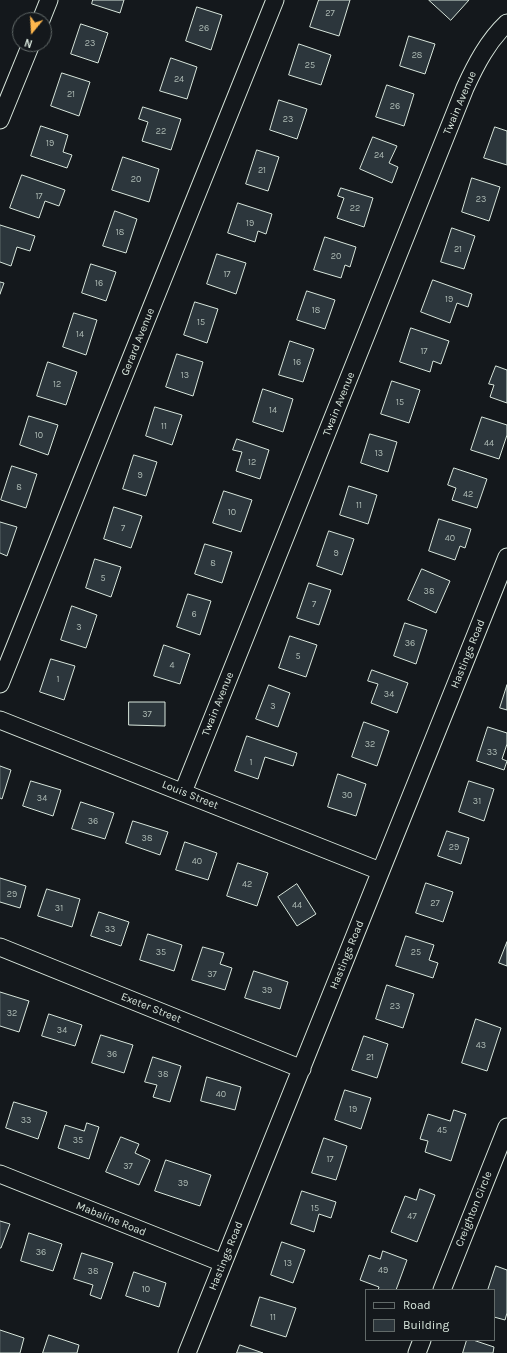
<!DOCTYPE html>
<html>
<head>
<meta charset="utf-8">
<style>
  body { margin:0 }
  #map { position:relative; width:507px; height:1353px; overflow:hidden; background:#14181c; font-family:Karla,sans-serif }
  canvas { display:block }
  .legend { position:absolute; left:365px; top:1289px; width:130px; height:52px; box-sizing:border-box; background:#14181c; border:1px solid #626a69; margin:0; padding:5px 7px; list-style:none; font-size:12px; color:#d8e6dc }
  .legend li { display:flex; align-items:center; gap:8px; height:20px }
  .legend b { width:20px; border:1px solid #626a69 }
  .north { position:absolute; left:12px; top:12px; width:40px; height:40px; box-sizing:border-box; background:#14181c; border:1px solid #626a69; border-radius:50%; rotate:198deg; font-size:11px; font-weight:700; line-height:16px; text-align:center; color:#d8e6dc }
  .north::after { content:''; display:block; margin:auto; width:14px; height:18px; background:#ffb74d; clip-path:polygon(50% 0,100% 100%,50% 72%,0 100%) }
</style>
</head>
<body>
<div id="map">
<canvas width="507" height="1353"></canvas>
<ul class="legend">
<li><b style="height:5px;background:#14181c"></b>Road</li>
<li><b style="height:11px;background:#2c363c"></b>Building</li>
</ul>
<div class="north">N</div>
</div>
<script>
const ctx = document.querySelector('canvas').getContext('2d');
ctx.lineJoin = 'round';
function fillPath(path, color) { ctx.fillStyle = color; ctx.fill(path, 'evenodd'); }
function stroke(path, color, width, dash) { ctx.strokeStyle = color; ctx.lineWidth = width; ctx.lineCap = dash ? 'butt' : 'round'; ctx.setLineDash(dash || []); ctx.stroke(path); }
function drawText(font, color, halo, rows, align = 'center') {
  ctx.font = font + ' Karla,sans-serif'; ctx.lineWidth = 3; ctx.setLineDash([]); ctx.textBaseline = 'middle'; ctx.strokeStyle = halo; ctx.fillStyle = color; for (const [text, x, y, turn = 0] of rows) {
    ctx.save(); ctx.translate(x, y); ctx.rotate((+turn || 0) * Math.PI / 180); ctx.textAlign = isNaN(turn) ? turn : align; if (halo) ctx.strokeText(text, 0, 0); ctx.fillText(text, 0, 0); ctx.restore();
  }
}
const building = new Path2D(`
  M93,0H124L120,13L92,4Z
  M319,0H350L339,36L310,27Z
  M429,0H469L451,20Z
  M197,7L222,15L211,50L186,41Z
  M81,24L108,33L98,63L71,54Z
  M409,36L435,44L425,74L400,66Z
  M299,44L331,55L321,85L289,75Z
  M171,58L197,67L187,99L160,91Z
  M62,73L90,82L79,116L51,106Z
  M387,85L414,94L404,126L376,117Z
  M279,100L307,109L297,139L270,130Z
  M143,107L181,119L171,150L142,141L148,122L139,119Z
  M41,126L68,135L63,152L72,155L67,168L31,156Z
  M495,127L507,131V165L484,158Z
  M373,137L397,146L389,163L398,167L392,183L360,169Z
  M257,150L279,157L268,191L246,184Z
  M123,157L159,169L149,202L112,190Z
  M22,175L65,190L59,206L45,201L39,218L10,208Z
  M472,178L500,187L489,221L462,212Z
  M341,188L373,198L364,227L337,218L344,198L338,196Z
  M238,203L272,214L266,234L258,231L255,242L228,233Z
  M115,211L137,219L126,253L103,246Z
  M0,225L35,236L30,251L17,247L11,266L0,262Z
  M452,228L475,236L464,269L441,262Z
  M325,237L356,247L350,267L345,265L341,278L314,270Z
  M217,254L246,263L236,294L207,284Z
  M91,264L116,272L106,301L82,293Z
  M433,280L472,294L468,307L457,303L450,323L421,312Z
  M0,282L4,283L0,294Z
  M307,291L335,300L325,329L297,320Z
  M195,302L218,309L207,343L184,335Z
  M74,313L97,320L86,355L63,347Z
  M411,328L449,341L441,364L433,361L430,372L400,362Z
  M290,341L314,349L303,382L279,375Z
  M177,354L203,362L193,396L166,387Z
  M48,362L77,372L66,405L37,396Z
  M496,366L507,370V403L490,397L494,385L489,384Z
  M392,381L420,390L409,423L381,414Z
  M263,389L293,399L283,432L253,422Z
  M155,407L182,415L172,445L146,436Z
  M29,416L58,425L48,455L20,445Z
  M482,417L507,425V435L499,459L471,450Z
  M370,434L397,442L388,472L361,463Z
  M237,439L269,450L260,479L236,471L242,452L233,450Z
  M134,455L157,462L146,496L123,489Z
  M12,466L37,474L26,508L1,500Z
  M454,468L487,479L477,508L452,500L456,488L448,485Z
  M349,486L377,495L368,524L340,515Z
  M224,491L252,500L241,532L213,523Z
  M114,507L142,516L131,548L104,539Z
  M439,519L471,529L465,548L460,546L455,560L429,551Z
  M0,522L17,527L7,556L0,553Z
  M329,531L354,539L342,575L317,566Z
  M205,544L232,552L222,583L195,574Z
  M95,559L121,567L111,597L86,588Z
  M422,569L450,581L436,613L408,600Z
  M309,583L331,590L319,625L297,618Z
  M188,594L211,601L200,635L177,627Z
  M72,606L97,615L86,648L61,640Z
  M405,623L427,630L416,664L394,656Z
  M290,636L317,645L306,677L279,668Z
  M164,645L190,654L180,684L154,676Z
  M51,659L75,666L64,700L40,692Z
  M372,670L408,683L397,713L371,703L378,684L368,681Z
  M269,685L290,693L278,727L256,719Z
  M507,685V710L500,708Z
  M129,702H165V726L129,725Z
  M364,722L389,731L377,766L352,757Z
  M488,727L507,733V744L502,759L507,761L504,770L477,761Z
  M247,736L297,753L293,766L265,757L258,779L235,771Z
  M0,766L11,770L2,799L0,798Z
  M338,774L366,784L356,816L328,807Z
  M31,781L61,790L53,816L23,806Z
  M469,781L494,789L484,821L459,812Z
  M81,802L114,813L105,839L72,829Z
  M133,821L168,832L160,855L126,843Z
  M447,831L469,838L461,864L438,856Z
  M185,842L217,853L208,880L176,870Z
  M238,863L268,873L257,906L227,896Z
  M0,878L26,886L20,908L0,902Z
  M426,883L453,892L443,922L416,913Z
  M297,884L316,914L297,926L278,897Z
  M47,889L80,899L72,927L38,916Z
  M99,912L129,922L121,946L91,936Z
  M148,934L182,945L174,971L140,960Z
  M406,936L434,945L429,960L438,963L433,978L396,966Z
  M507,942V966L499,963Z
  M203,947L224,953L220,964L232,968L225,990L192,980Z
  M254,971L288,982L280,1009L245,998Z
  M387,985L414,994L403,1028L376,1019Z
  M0,992L29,1001L19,1032L0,1026Z
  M49,1014L82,1025L75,1046L42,1036Z
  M476,1019L501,1028L487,1071L462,1063Z
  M101,1035L133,1045L124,1073L92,1063Z
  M364,1036L388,1044L377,1078L352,1070Z
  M153,1057L181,1066L170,1102L153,1097L157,1085L145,1082Z
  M207,1077L241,1087L235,1110L201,1101Z
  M345,1090L371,1098L361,1129L335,1120Z
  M14,1102L47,1112L38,1139L6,1128Z
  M454,1110L466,1114L451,1161L425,1152L428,1141L420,1139L428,1114L450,1121Z
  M87,1123L99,1127L89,1159L58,1148L65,1125L84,1131Z
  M121,1137L139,1144L135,1153L150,1160L139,1185L106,1172Z
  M324,1138L347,1146L336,1180L312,1173Z
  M166,1160L211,1175L200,1206L155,1191Z
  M420,1189L435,1195L417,1242L391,1232L405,1196L416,1200Z
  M302,1191L336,1202L331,1218L319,1214L314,1232L291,1224Z
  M0,1221L10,1224L1,1248H0Z
  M29,1233L62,1244L53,1271L21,1261Z
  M282,1242L305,1250L293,1283L271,1275Z
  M383,1251L407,1260L396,1290H378L379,1287L360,1280L369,1255L380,1259Z
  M82,1253L113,1263L101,1299L90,1295L93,1285L74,1279Z
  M496,1266L507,1270V1313L505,1320L494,1317V1290H488Z
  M134,1272L166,1283L159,1307L126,1296Z
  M260,1297L296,1308L286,1337L251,1326Z
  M0,1330L24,1338L20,1353H0Z
  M49,1335L79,1345L77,1353H43Z
  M467,1340H473L494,1347L493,1353H463Z
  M240,1345L263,1353H237Z`);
fillPath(building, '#2c363c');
stroke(building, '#d8e6dc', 1);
const street = new Path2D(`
  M41,20L49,0
  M0,120L31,44
  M0,684L275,0
  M0,720L380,871
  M183,792L465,88C476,64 488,41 507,23
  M0,947L302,1069
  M0,1174L223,1263
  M442,1290L507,1127
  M187,1353L507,557
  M417,1353L422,1340`);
stroke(street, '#d8e6dc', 19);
stroke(street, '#14181c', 17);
drawText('9px', '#adbab4', null, [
  ["27",330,13],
  ["26",204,28],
  ["23",90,43],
  ["28",417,55],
  ["25",310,65],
  ["24",179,79],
  ["21",71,94],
  ["26",395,106],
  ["23",288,119],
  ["22",161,131],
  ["19",50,143],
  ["24",379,155],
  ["21",262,170],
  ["20",136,179],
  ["17",39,196],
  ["23",481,199],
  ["22",355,208],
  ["19",250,223],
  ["18",120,232],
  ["21",458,249],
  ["20",336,256],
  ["17",227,274],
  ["16",99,283],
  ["19",449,299],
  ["18",316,310],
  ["15",201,322],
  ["14",80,334],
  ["17",424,351],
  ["16",297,362],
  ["13",185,375],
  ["12",57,384],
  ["15",400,402],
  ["14",273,410],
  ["11",164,426],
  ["10",39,435],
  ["44",489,443],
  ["13",379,453],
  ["12",252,462],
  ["9",140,475],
  ["8",19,487],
  ["42",468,494],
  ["11",359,505],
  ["10",232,512],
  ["7",123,528],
  ["40",450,538],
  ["9",336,553],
  ["8",213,563],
  ["5",103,578],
  ["38",429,591],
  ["7",314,604],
  ["6",194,614],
  ["3",79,627],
  ["36",410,643],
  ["5",298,656],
  ["4",172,665],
  ["1",58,679],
  ["34",389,694],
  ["3",273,706],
  ["37",147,714],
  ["32",370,744],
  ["33",492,752],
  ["1",251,762],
  ["30",347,795],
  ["34",42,798],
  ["31",477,801],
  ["36",93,821],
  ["38",147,838],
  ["29",454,847],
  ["40",197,861],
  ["42",247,884],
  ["29",12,894],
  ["27",435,903],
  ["44",297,905],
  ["31",59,908],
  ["33",110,929],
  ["35",161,952],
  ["25",416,952],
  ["37",212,974],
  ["39",267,990],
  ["23",395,1006],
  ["32",12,1013],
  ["34",62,1030],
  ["43",481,1045],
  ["36",112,1054],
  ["21",370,1057],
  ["38",163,1074],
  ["40",221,1094],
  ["19",353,1109],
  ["33",26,1120],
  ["45",442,1130],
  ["35",78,1140],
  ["17",330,1159],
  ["37",128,1166],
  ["39",183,1183],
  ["15",315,1208],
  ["47",412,1216],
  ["36",41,1252],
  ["13",288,1263],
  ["49",383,1270],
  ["38",93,1271],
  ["10",146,1289],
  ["11",273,1317]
]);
drawText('11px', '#d8e6dc', '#14181c', [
  ["Twain Avenue",460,103,-67],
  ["Gerard Avenue",138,342,-68],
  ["Twain Avenue",339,404,-68],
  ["Hastings Road",468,654,-68],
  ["Twain Avenue",218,704,-68],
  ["Louis Street",190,795,22],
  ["Hastings Road",347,955,-68],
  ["Exeter Street",151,1008,22],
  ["Creighton Circle",474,1209,-68],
  ["Mabaline Road",111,1219,22],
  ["Hastings Road",226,1256,-68]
]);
</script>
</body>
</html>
